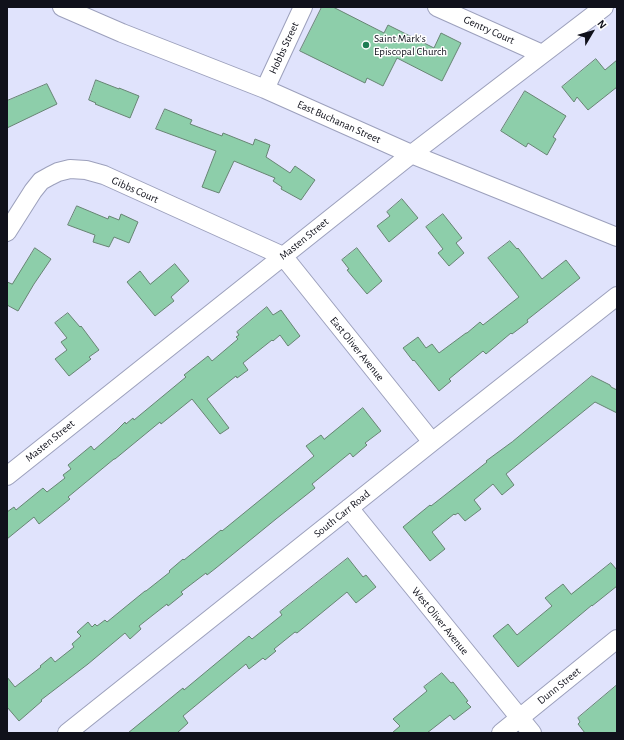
<!DOCTYPE html>
<html>
<head>
<meta charset="utf-8">
<style>
  body { margin:0 }
  #map { position:relative; width:624px; height:740px; overflow:hidden; background:#e0e3fc; font-family:"Alegreya Sans",sans-serif }
  canvas { display:block }
  .frame { position:absolute; inset:0; border:8px solid #10111b; pointer-events:none }
  .north { position:absolute; left:572px; top:12px; width:40px; height:40px; -webkit-text-stroke:3px #fff; paint-order:stroke; rotate:52deg; font-size:11px; font-weight:700; line-height:16px; text-align:center; color:#10111b }
  .north::after { content:''; display:block; margin:auto; width:14px; height:18px; background:#10111b; clip-path:polygon(50% 0,100% 100%,50% 72%,0 100%) }
</style>
</head>
<body>
<div id="map">
<canvas width="624" height="740"></canvas>
<div class="frame"></div>
<div class="north">N</div>
</div>
<script>
const ctx = document.querySelector('canvas').getContext('2d');
ctx.lineJoin = 'round';
function fillPath(path, color) { ctx.fillStyle = color; ctx.fill(path, 'evenodd'); }
function stroke(path, color, width, dash) { ctx.strokeStyle = color; ctx.lineWidth = width; ctx.lineCap = dash ? 'butt' : 'round'; ctx.setLineDash(dash || []); ctx.stroke(path); }
function drawText(font, color, halo, rows, align = 'center') {
  ctx.font = font + ' "Alegreya Sans",sans-serif'; ctx.lineWidth = 3; ctx.setLineDash([]); ctx.textBaseline = 'middle'; ctx.strokeStyle = halo; ctx.fillStyle = color; for (const [text, x, y, turn = 0] of rows) {
    ctx.save(); ctx.translate(x, y); ctx.rotate((+turn || 0) * Math.PI / 180); ctx.textAlign = isNaN(turn) ? turn : align; if (halo) ctx.strokeText(text, 0, 0); ctx.fillText(text, 0, 0); ctx.restore();
  }
}
const building = new Path2D(`
  M322,7H333L384,33L388,25L434,48L441,33L461,43L442,81L397,58L383,86L367,78L365,83L300,51Z
  M596,59L605,70L617,60V87L588,110L577,97L574,102L562,87Z
  M96,80L119,89V88L139,96L130,118L95,104L96,103L89,100Z
  M47,84L57,104L7,128V101Z
  M525,91L566,116L553,137L556,139L547,155L528,143L526,147L501,131Z
  M165,109L192,120L190,124L222,136L223,133L253,145L255,139L270,145L266,157L290,173L295,166L315,180L301,200L281,189L282,187L273,181L275,178L234,161L219,193L202,187L216,151L156,129Z
  M402,199L418,218L389,242L377,226L390,216L387,212Z
  M77,206L108,219L109,216L119,220L121,214L138,222L129,243L114,237L109,247L93,242L95,235L68,225Z
  M443,214L462,238L456,243L464,253L449,266L438,253L443,249L426,227Z
  M510,241L517,249L518,248L542,279L566,260L580,278L527,320L528,322L512,334L511,333L486,354L483,351L449,379L451,381L439,391L414,360L413,361L403,348L418,337L426,348L432,344L439,353L466,333H467L480,322L483,325L519,297L488,258Z
  M35,248L51,259L34,284L18,311L7,305V282L12,284Z
  M357,248L382,281L367,294L347,270L349,269L342,260Z
  M175,264L189,281L171,297L174,301L155,316L127,282L140,271L150,284Z
  M267,307L273,315L281,310L300,336L288,346L280,335L273,341L272,340L243,363L248,370L237,378L236,376L207,399L229,428L220,434L192,399L161,424L160,422L115,459H114L68,497L70,499L39,524L34,517L7,539V512L14,507L16,510L43,488L47,492L65,478L63,475L71,469L68,465L91,446L94,450L116,431L125,422L126,424L133,418L134,420L186,377L184,375L208,356L212,361L238,339L236,337L239,335L237,332Z
  M68,313L80,327L81,326L99,350L89,357L91,359L69,376L55,359L67,350L61,342L67,338L55,323Z
  M592,376L610,385L611,387L617,390V413L595,402L506,474L514,485L502,495L493,484L474,500L481,509L465,521L458,513L455,515L454,514L432,532L445,549L430,561L403,527L430,505L431,506L487,462L486,461L512,442Z
  M363,408L381,431L365,443L367,445L353,457L350,453L312,484L315,488L276,519L216,568L207,575L206,573L181,592L183,594L168,606L167,604L139,626L141,629L130,639L125,633L88,664L41,700L42,701L19,721L7,707V677L15,687L41,667L40,666L51,657L55,662L74,647L72,644L81,636L77,632L88,622L92,627L95,624L97,626L105,620L107,622L145,591H146L170,572L169,571L183,559L184,560L221,530L222,531L314,456L306,446L321,435L324,439Z
  M348,558L363,577L366,575L376,587L356,603L347,592L297,633L295,632L274,649L276,651L265,660L263,658L249,669L246,664L183,716L188,723L177,733H128L183,688L184,690L249,636L252,639L282,615L280,612Z
  M611,563L617,570V586L592,606V605L518,667L493,636L508,624L517,635L552,606L545,598L563,584L571,594Z
  M442,673L451,683L453,682L468,701L466,702L471,707L454,720L450,715L427,733H392L400,726L393,719L427,691L424,687Z
  M617,685V733H585L578,724L580,722L578,718Z`);
fillPath(building, '#8dceaa');
stroke(building, '#678473', 1);
const minor = new Path2D(`
  M62,7L122,33L265,89L411,154L617,237
  M437,7L542,54
  M265,89L303,7
  M7,232L33,191L41,181L50,176L58,172L70,169L86,170L104,175L283,256L432,442
  M7,476L404,160L604,7
  M349,508L532,733
  M67,733L432,442L617,296
  M501,733L617,639`);
stroke(minor, '#9ca0bc', 20);
stroke(minor, '#fff', 18);
for (const [x, y, r, color] of [
  [366,45,4,"#1e7c52"]
]) { const dot = new Path2D(); dot.arc(x, y, r, 0, 2 * Math.PI); ctx.fillStyle = color; ctx.fill(dot); stroke(dot, '#fff', 1.5); }
drawText('11px', '#10111b', '#fff', [
  ["Gentry Court",489,30,24],
  ["Hobbs Street",284,48,-65],
  ["East Buchanan Street",339,122,24],
  ["Gibbs Court",135,190,24],
  ["Masten Street",304,239,-39],
  ["East Oliver Avenue",357,349,51],
  ["Masten Street",50,441,-39],
  ["South Carr Road",342,514,-39],
  ["West Oliver Avenue",440,621,51],
  ["Dunn Street",559,686,-39]
]);
drawText('11px', '#10111b', '#fff', [
  ["Saint Mark's",374,39],
  ["Episcopal Church",374,52]
], 'left');
</script>
</body>
</html>
